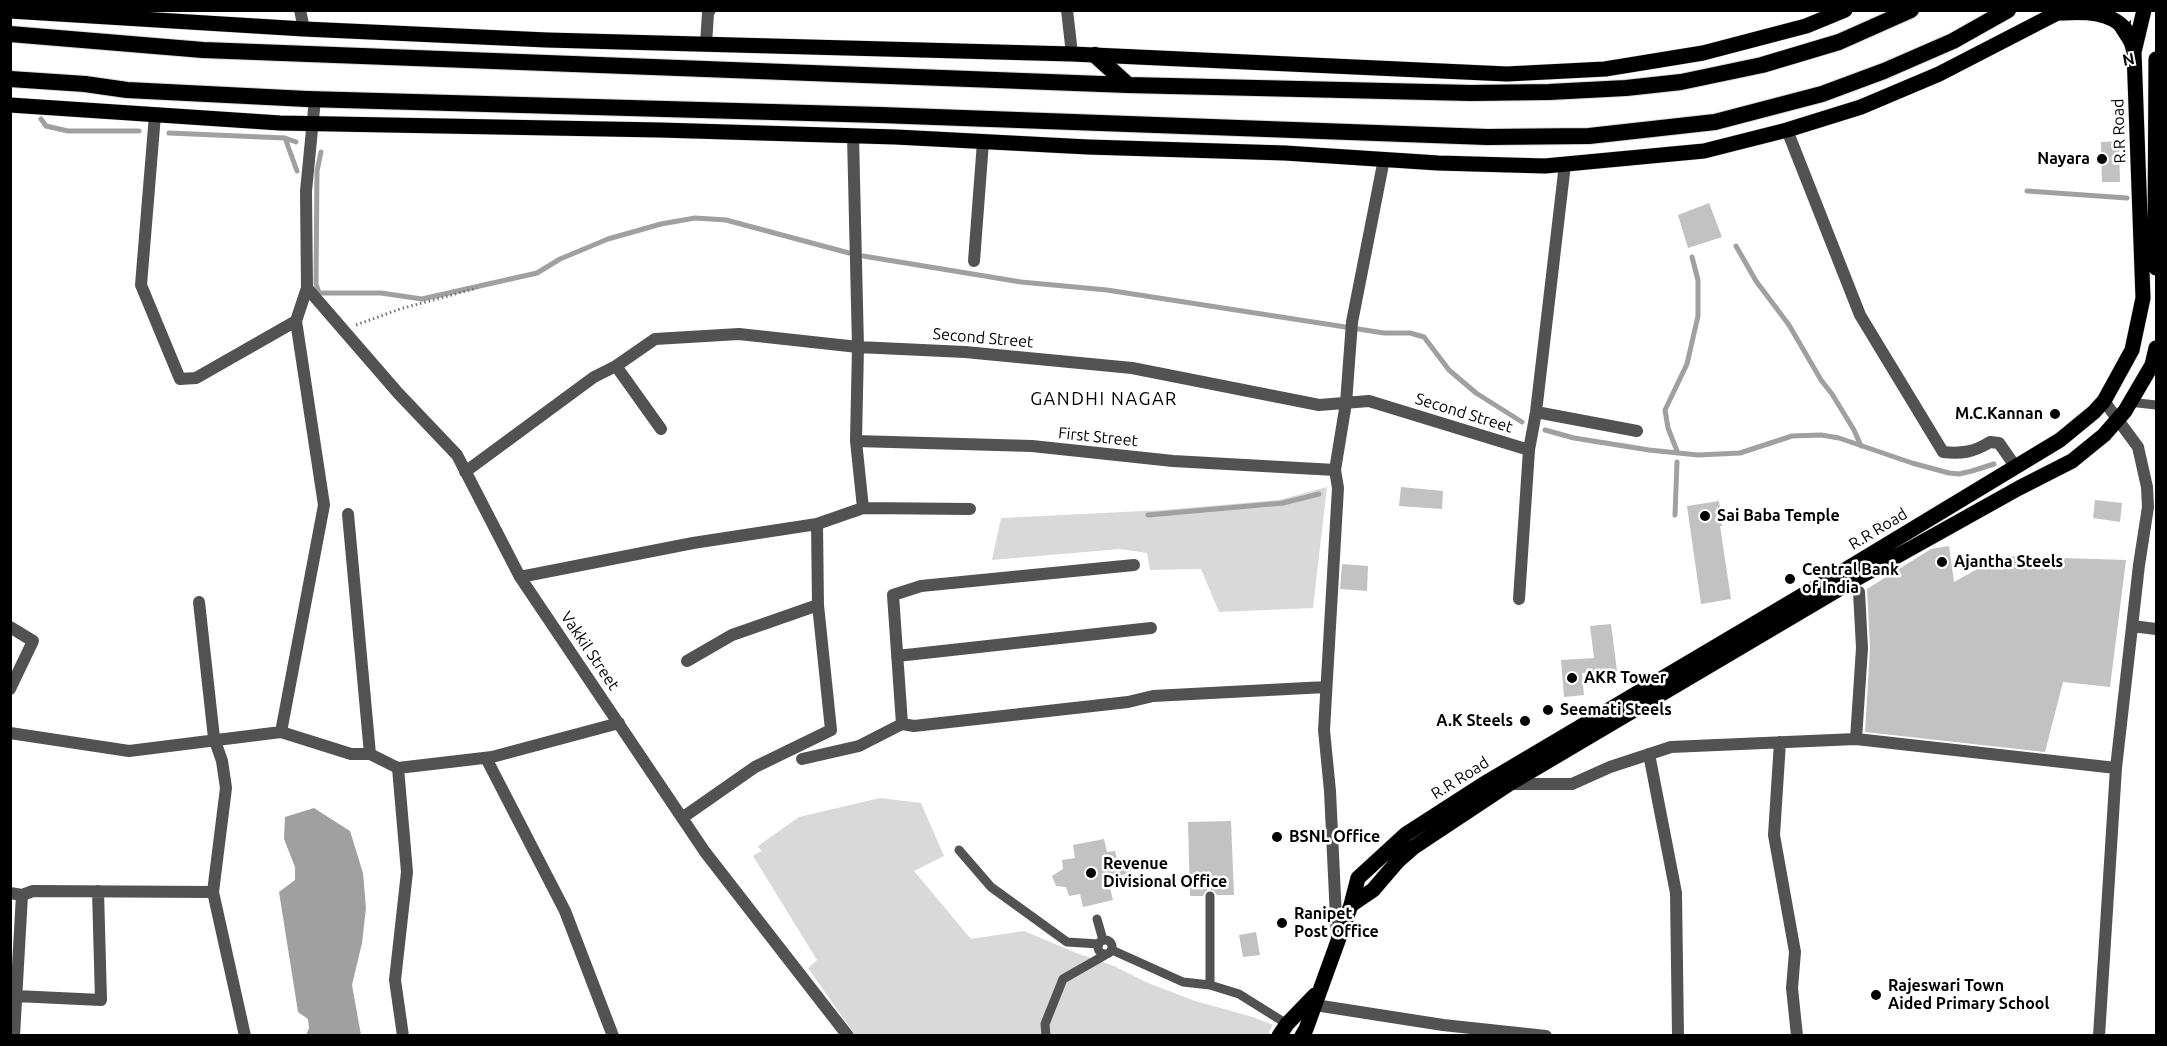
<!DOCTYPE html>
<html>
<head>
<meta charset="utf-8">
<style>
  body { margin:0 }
  #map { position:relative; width:2167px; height:1046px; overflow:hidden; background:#fff; font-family:Ubuntu,sans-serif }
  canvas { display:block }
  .frame { position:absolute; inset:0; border:12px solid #000; pointer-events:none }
  .north { position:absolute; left:2095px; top:12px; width:60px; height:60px; -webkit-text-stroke:4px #fff; paint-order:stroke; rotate:169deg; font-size:16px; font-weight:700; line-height:24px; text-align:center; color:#000 }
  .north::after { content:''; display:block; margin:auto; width:21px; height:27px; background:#000; clip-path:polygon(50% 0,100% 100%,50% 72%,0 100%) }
</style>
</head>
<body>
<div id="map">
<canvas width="2167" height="1046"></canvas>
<div class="frame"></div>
<div class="north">N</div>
</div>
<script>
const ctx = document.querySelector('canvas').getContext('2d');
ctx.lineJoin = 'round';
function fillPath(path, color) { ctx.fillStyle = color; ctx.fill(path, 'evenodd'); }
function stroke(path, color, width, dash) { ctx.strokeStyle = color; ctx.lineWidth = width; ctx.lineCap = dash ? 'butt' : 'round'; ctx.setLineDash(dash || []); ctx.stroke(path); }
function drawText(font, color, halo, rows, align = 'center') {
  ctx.font = font + ' Ubuntu,sans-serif'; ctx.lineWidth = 5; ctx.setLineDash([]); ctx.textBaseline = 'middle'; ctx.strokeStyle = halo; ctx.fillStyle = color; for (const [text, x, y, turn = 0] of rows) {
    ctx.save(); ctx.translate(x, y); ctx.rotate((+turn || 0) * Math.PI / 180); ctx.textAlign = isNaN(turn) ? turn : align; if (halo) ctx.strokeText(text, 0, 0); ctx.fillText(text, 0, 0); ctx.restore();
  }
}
fillPath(new Path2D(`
  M1327,487L1313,608L1219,612L1201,569L1150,570L1147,553L1120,549L992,560L1001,518L1163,510L1279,500Z
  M880,798L921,803L944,856L914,871L971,939L1024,931L1079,954L1114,966L1148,983L1195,1001L1253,1017L1273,1025L1269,1032L1270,1035H855L808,968L817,960L753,856L761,851L758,846L799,817Z`), '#d9d9d9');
fillPath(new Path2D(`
  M314,808L350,831L363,873L366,908L362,943L352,985L361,1035H306L309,1028L308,1019L298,1012L279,892L295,880V867L284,839L285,817Z`), '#a0a0a0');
stroke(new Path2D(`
  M41,119L46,126L68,131H139
  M169,133L285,138L297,171
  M285,138L296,142
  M321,152L317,171L316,284L319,293H381L422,299L537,273L560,259L608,239L661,224L695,218L726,220L849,253
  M2027,191L2127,198
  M1736,246L1756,281L1789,325L1821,380L1832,394L1854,430L1861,446
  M863,256L1021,282L1107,290L1384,333H1410L1424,337L1449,370L1476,393L1522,422
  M1545,430L1574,438L1649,450L1698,455L1740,453L1792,436L1821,435L1839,438L1912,463L1949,473L1959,474L1972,471L1994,464
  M1677,451L1668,428L1665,410L1687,364L1698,316V280L1692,257
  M1148,515L1283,503L1319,494
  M1675,515L1677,462`), '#a0a0a0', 5);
fillPath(new Path2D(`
  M2119,141L2120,182H2102L2101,142Z
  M1709,203L1722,237L1688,248L1678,215Z
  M1401,487L1443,491L1442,509L1399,506Z
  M2095,500L2122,503L2120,522L2093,518Z
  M1719,501L1722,526H1720L1731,599L1701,604L1687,506Z
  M1949,546L1954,582L2001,556L2126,560L2110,687L2063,682L2045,752L1865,732L1870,648L1867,589L1931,549Z
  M1342,564L1368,566L1367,591L1340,589Z
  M1611,624L1617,671L1582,673L1584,695L1564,697L1561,660L1594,658L1590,626Z
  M1231,821L1234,895H1217L1214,891L1209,889L1205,892L1203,896H1190L1188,822Z
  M1104,839L1107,852L1115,851L1117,859L1142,864L1121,876L1123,885L1110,888L1113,900L1083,907L1080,894L1069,896L1066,887L1056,886L1052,876L1063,869L1062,860L1075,858L1073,845Z
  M1256,932L1260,955L1243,957L1239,935Z`), '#c2c2c2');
const primary = new Path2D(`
  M10,11L304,29L547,40L1072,54L1507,74L1605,69L1703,53L1806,26L1845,10
  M2060,13C2082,12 2110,10 2126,30C2130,35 2132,45 2134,52
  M2156,59L2155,238L2156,268
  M10,105L280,123L660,130L896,137L1088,147L1285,153L1438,163L1545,166L1704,151L1787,130L1861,107L1939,74L2063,10
  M1351,905L1358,878L1406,834L1420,825L1482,785L1840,573L2060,440L2094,412L2104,401L2132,350L2143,298L2134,52L2144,10
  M1279,1036L1287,1024L1315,995
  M1302,1036L1306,1029L1351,905L1373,890L1397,862L1414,847L1509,784L1856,579L2019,488L2072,461L2104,435L2125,411L2152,365L2156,348`);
const trunk = new Path2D(`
  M10,34L203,50L1128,85L1471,93L1549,92L1626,88L1681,82L1762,65L1839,42L1911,10
  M1095,55L1128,85
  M10,79L85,84L127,90L307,99L880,115L1487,137L1589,136L1715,122L1822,94L1884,71L1953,41L2008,10`);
stroke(primary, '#dbdbdb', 16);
stroke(trunk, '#dbdbdb', 18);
stroke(new Path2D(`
  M356,325L400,309L477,288`), '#747474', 3, [1.5, 3]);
stroke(new Path2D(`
  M2129,402L2156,405
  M959,850L991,887L1067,942L1099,944
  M1210,896V985
  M1097,919L1103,940
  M1098 947a7 7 0 1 1 14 0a7 7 0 1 1-14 0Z
  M1112,950L1183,982L1210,985L1239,994L1287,1024
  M1046,1036L1045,1024L1063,979L1105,955`), '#525252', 9);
stroke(new Path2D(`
  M300,10L304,29
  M1067,10L1072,54
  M706,44L708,13L710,10
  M155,115L141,285L180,379L196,378L296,321
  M1787,130L1860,315L1943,452C1962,454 1974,452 1990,442L1999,443L2015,466
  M853,136L858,347L856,441L863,508
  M974,261L983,142
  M307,288L398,393L457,455L520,577L705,852L848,1036
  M616,366L661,429
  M1536,412L1637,431
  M856,441L1032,446L1173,461L1335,470
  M465,472L594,377L616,366L655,339L739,334L858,347L965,352L1132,368L1319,405L1369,401L1529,450
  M348,514L370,754
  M520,577L693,543L817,524L863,508L970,509
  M1519,599L1529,450L1536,412L1565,164
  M199,602L214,738L222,761L226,788L213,892L245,1036
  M2132,626L2156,629
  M10,627L33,641L10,689
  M897,656L1151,628
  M687,661L732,635L818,605
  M902,724L893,595L921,586L1134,565
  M281,732L324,505L296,321L307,288L306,191L315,99
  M10,733L129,751L281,732L351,754H370L398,768L492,757L619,723
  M1856,739L1862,648L1859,592
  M1780,742L1774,835L1795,952L1792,988L1797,1036
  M1649,754L1676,893L1678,1036
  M486,758L565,911L613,1036
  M802,759L859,746L902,724L914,726L1128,702L1153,696L1326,687
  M398,768L407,872L395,980L403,1036
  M1509,784H1572L1610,767L1671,747L1856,739L2116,768
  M682,818L755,767L831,730L818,605L817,524
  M10,893L22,895L33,891L213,892
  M1337,939L1330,791L1324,730L1338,488L1335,470L1346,403L1352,322L1384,159
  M16,996L101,1000L98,891
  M1315,1005L1443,1025L1546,1036
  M14,1036L22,895
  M2099,1036L2116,768L2139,565L2148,507L2147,487L2138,447L2104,401`), '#525252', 12);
stroke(primary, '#000', 15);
stroke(trunk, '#000', 16);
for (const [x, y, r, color] of [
  [2102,159,6,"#000"],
  [2055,414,6,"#000"],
  [1705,516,6,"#000"],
  [1942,562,6,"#000"],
  [1790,579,6,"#000"],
  [1572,678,6,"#000"],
  [1548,710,6,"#000"],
  [1525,721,6,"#000"],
  [1277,837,6,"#000"],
  [1091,873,6,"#000"],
  [1282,923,6,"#000"],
  [1876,995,6,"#000"]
]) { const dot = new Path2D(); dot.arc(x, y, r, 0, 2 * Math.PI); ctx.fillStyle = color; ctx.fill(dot); stroke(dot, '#fff', 2); }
drawText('16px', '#000', '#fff', [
  ["R.R Road",2119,131,-92],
  ["Second Street",983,338,5],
  ["Second Street",1464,413,17],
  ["First Street",1098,437,6],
  ["R.R Road",1878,529,-31],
  ["Vakkil Street",590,651,56],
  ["R.R Road",1460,778,-32]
]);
drawText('bold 16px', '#000', '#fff', [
  ["Nayara",2090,159,"right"],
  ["M.C.Kannan",2043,414,"right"],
  ["Sai Baba Temple",1717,516],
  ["Ajantha Steels",1954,562],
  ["Central Bank",1802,570],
  ["of India",1802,588],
  ["AKR Tower",1584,678],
  ["Seemati Steels",1560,710],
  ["A.K Steels",1513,721,"right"],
  ["BSNL Office",1289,837],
  ["Revenue",1103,864],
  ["Divisional Office",1103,882],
  ["Ranipet",1294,914],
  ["Post Office",1294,932],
  ["Rajeswari Town",1888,986],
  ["Aided Primary School",1888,1004]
], 'left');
ctx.letterSpacing = '1.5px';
drawText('18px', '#000', '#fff', [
  ["GANDHI NAGAR",1104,399]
]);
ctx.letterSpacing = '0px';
</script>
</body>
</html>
